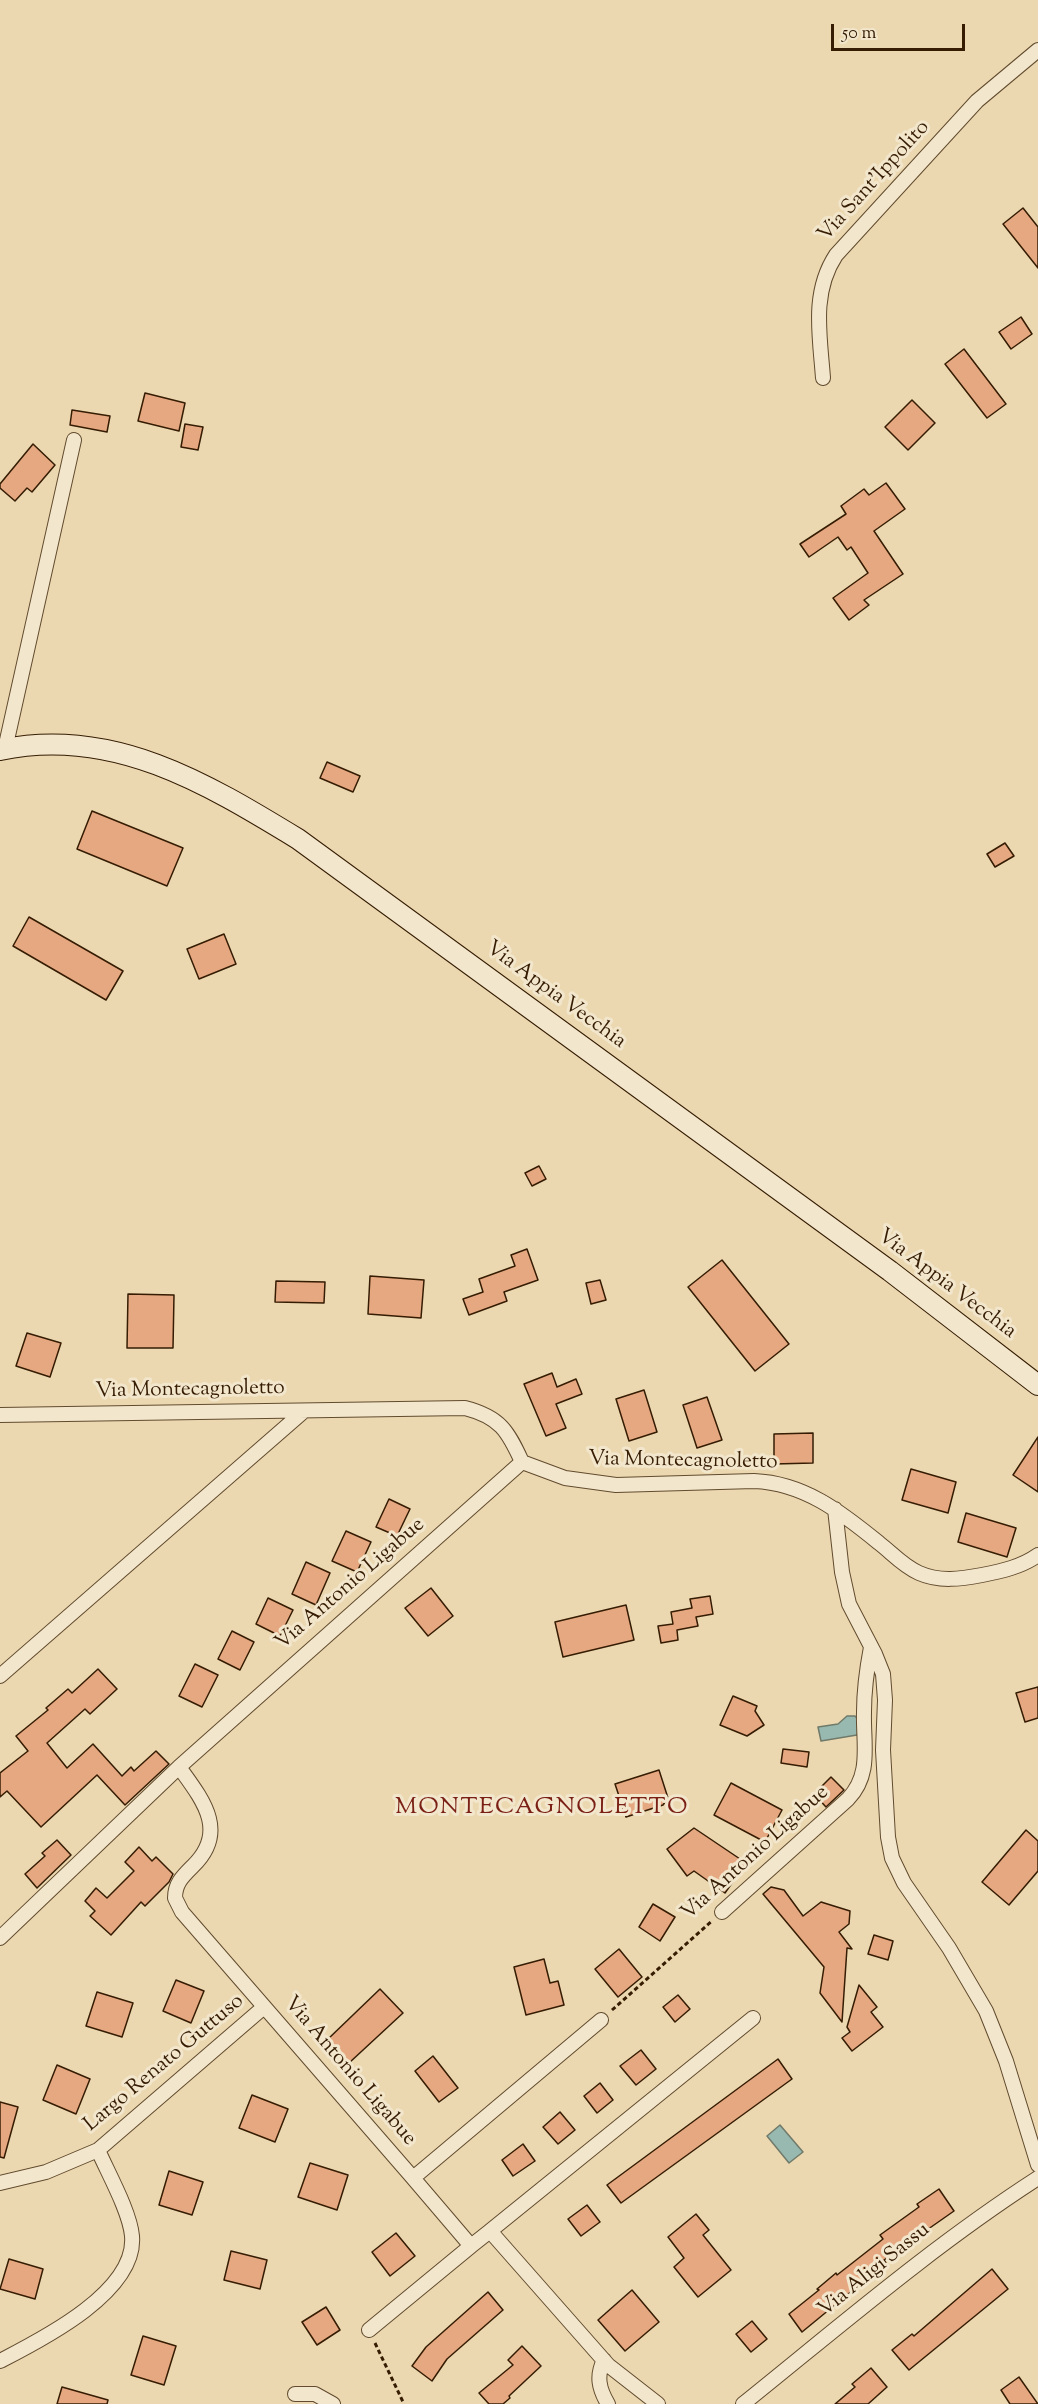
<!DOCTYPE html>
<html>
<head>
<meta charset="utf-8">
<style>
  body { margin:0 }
  #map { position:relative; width:1038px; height:2404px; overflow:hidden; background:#ebd8b0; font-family:"Sorts Mill Goudy",serif }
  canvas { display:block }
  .scale { position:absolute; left:831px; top:24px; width:134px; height:27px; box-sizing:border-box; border:3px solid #351c03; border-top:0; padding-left:8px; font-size:18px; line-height:21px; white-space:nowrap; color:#351c03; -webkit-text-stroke:4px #f2e6cc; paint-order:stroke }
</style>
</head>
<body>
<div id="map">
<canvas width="1038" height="2404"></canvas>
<div class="scale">50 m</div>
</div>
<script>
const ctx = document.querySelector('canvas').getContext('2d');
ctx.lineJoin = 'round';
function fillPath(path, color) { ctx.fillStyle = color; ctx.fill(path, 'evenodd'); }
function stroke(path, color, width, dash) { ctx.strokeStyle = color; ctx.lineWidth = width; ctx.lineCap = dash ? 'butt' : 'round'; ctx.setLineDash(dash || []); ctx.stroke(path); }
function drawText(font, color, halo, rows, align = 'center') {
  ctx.font = font + ' "Sorts Mill Goudy",serif'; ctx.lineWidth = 6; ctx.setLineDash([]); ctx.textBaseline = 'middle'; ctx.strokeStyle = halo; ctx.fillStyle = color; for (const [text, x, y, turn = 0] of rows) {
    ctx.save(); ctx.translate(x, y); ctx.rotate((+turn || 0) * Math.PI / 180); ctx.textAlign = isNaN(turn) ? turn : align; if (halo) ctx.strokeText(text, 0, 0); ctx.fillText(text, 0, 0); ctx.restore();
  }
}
const water = new Path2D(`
  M847,1716H855C861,1722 862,1727 857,1735L821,1741L818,1727L838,1724Z
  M780,2125L803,2152L789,2163L767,2136Z`);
fillPath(water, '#98b9af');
stroke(water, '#707a6a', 1.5);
const building = new Path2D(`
  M1023,208L1038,227V268L1003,224Z
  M1021,317L1032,334L1011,349L999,332Z
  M964,349L1006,404L987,418L945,364Z
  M145,393L185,403L179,431L138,421Z
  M912,400L935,423L908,450L885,427Z
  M72,410L110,416L107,432L70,425Z
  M185,424L203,427L198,450L181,447Z
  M33,444L55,465L32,492L27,488L15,501L0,488V484Z
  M886,483L905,509L874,531L903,574L864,600L869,605L849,620L833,598L868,573L851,547L847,550L838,537L809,557L800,544L846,514L841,506L864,489L869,495Z
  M327,762L360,776L353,792L320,778Z
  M92,811L183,848L167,886L77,849Z
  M1005,843L1014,856L995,867L987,854Z
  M29,917L123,971L106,1000L13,946Z
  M224,934L236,964L199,979L187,949Z
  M539,1166L546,1179L532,1186L525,1173Z
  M527,1249L538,1280L504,1292L507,1301L469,1315L463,1299L483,1292L479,1279L515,1266L511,1255Z
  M722,1260L789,1344L755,1371L688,1287Z
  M370,1276L424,1280L421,1318L368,1314Z
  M600,1280L606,1300L591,1304L586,1283Z
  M276,1281L325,1282L324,1303L275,1302Z
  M128,1294L174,1295L173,1348H127Z
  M27,1333L61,1343L50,1377L16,1366Z
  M552,1373L557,1387L576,1379L582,1394L556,1404L566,1428L546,1436L524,1384Z
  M644,1390L657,1432L629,1441L616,1399Z
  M707,1397L722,1440L697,1448L683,1405Z
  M813,1433V1463L774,1464V1434Z
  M1038,1437V1492L1013,1475Z
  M911,1469L956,1482L948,1513L902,1500Z
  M389,1499L410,1509L397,1536L376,1527Z
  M966,1513L1016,1528L1007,1557L958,1542Z
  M346,1531L371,1542L357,1572L332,1561Z
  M306,1562L330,1573L316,1605L292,1594Z
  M431,1588L453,1616L428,1636L405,1608Z
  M710,1596L713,1614L696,1617L698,1626L677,1630L678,1640L661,1643L658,1626L673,1624L671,1612L692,1608L690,1599Z
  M268,1598L293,1610L280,1636L256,1624Z
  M626,1605L634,1640L563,1657L555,1622Z
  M232,1631L254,1642L240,1670L218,1659Z
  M195,1664L218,1675L202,1707L179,1696Z
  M98,1669L117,1689L90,1714L85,1709L47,1743L67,1768L93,1744L122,1776L131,1767L134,1771L156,1751L169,1764L125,1805L97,1775L41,1827L7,1791L0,1797V1773L28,1751L16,1736L48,1710L46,1708L68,1689L72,1693Z
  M1038,1687V1718L1025,1722L1016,1693Z
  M733,1696L757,1706L755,1711L764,1725L747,1736L720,1725Z
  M783,1749L809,1752L807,1767L781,1763Z
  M659,1770L668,1798L663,1805L626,1817L615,1784Z
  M831,1777L844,1790L826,1807L814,1794Z
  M731,1783L782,1810L765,1842L714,1815Z
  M694,1828L746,1863L725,1893L694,1871L687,1876L667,1849Z
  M1026,1830L1038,1841V1871L1009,1905L982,1882Z
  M57,1840L71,1855L37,1888L25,1874L45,1856L42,1853Z
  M139,1847L152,1861L156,1857L173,1874L169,1882L145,1906L141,1902L111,1935L90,1916L95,1911L85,1901L96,1888L107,1898L134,1871L125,1862Z
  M771,1887L784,1890L803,1916L821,1902L850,1911L849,1924L839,1932L852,1949L847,1948L842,2022L820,1993L824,1967L763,1894Z
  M653,1904L675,1917L660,1941L639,1927Z
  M874,1935L893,1941L888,1960L868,1954Z
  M619,1949L642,1977L618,1997L595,1969Z
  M544,1959L550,1983L558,1981L564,2005L526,2015L514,1967Z
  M176,1980L204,1991L191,2023L163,2011Z
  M859,1985L877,2007L871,2012L883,2027L852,2051L842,2038L850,2032L847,2027Z
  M380,1989L403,2013L349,2063L327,2040Z
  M97,1992L133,2003L122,2037L86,2026Z
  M678,1995L690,2009L675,2022L663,2007Z
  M641,2050L656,2069L636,2085L620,2066Z
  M433,2056L458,2088L439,2102L415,2071Z
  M778,2059L792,2079L621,2203L607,2185Z
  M57,2065L90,2079L76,2114L43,2100Z
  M600,2083L613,2100L597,2113L584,2096Z
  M252,2095L288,2109L275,2142L239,2128Z
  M0,2102L18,2107L4,2158L0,2157Z
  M560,2112L575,2130L558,2144L543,2127Z
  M523,2144L535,2161L513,2176L502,2160Z
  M310,2163L348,2175L337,2210L298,2197Z
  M169,2171L203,2182L192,2215L159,2205Z
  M939,2189L954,2211L884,2260L886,2263L802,2332L789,2314L819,2290L817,2289L836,2273L837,2275L883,2239L880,2235L919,2207L917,2204Z
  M587,2205L600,2222L581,2236L568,2219Z
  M696,2214L709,2230L703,2235L731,2270L698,2297L674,2267L684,2258L668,2237Z
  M396,2233L415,2256L390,2276L372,2252Z
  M231,2251L267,2260L260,2289L224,2280Z
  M9,2259L43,2269L35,2299L0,2289Z
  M992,2269L1008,2289L909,2370L892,2350L912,2334L914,2336Z
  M632,2290L659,2322L625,2351L598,2320Z
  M488,2292L503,2310L447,2359L432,2381L412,2366L426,2347Z
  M326,2307L340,2330L317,2345L302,2322Z
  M752,2321L767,2339L751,2352L736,2334Z
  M143,2336L176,2346L164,2385L131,2375Z
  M522,2346L541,2366L509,2396L510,2398L503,2404H489L479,2393L513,2365L508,2360Z
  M871,2368L887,2387L868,2404H835L855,2387L852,2384Z
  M1019,2377L1038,2404H1010L1001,2390Z
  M62,2387L108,2400L107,2404H57Z`);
fillPath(building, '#e5a881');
stroke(building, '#351c03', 1.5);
const street = new Path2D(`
  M823,378C820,336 811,293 836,255L977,101L1038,50
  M5,749L74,440
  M0,1415L465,1408C500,1417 508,1431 522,1462L565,1478L616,1485L754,1481C804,1483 841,1512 879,1543C892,1553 903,1566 919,1573C939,1582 961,1579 982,1575C1002,1571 1021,1567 1038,1555
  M522,1462L179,1767C202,1799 229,1831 193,1866C183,1876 175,1883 175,1898L182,1912L413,2178L601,2020
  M835,1509L842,1572L849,1604L875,1654L883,1674L885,1700L883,1750L888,1837L892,1858L904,1883L949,1948L986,2011L1006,2061L1038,2165
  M0,1676L304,1411
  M722,1912L848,1799C872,1774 863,1744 864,1712C864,1690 867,1668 871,1647
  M0,1938L179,1767
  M413,2178L471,2246L490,2231L608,2365L658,2404
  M0,2183L46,2172L98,2150L264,2007
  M490,2231L753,2018
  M369,2330L471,2246
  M604,2360C596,2376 599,2389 608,2404
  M0,2361C41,2340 137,2292 132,2236C130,2212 108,2173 98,2150
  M295,2394H315L333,2404
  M743,2404C840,2326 934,2245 1038,2178`);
const secondary = new Path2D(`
  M0,750C112,726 206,783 298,839L890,1271L1038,1385`);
stroke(street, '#624b2e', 16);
stroke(secondary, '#351c03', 22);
stroke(new Path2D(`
  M612,2010L712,1921
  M375,2343L404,2404`), '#351c03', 3, [4.5, 3]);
stroke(street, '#f2e6cc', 14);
stroke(secondary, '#f2e6cc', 20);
drawText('21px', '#351c03', '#f2e6cc', [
  ["Via Sant'Ippolito",875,182,-48],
  ["Via Appia Vecchia",555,996,36],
  ["Via Appia Vecchia",946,1285,37],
  ["Via Montecagnoletto",190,1391,-1],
  ["Via Montecagnoletto",683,1462,1],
  ["Via Antonio Ligabue",351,1585,-41],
  ["Via Antonio Ligabue",756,1854,-42],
  ["Largo Renato Guttuso",165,2064,-40],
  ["Via Antonio Ligabue",349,2072,49],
  ["Via Aligi Sassu",875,2271,-39]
]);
ctx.letterSpacing = '1.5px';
drawText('24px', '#7a1f14', '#f2e6cc', [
  ["MONTECAGNOLETTO",542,1809]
]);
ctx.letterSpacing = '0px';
</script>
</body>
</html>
